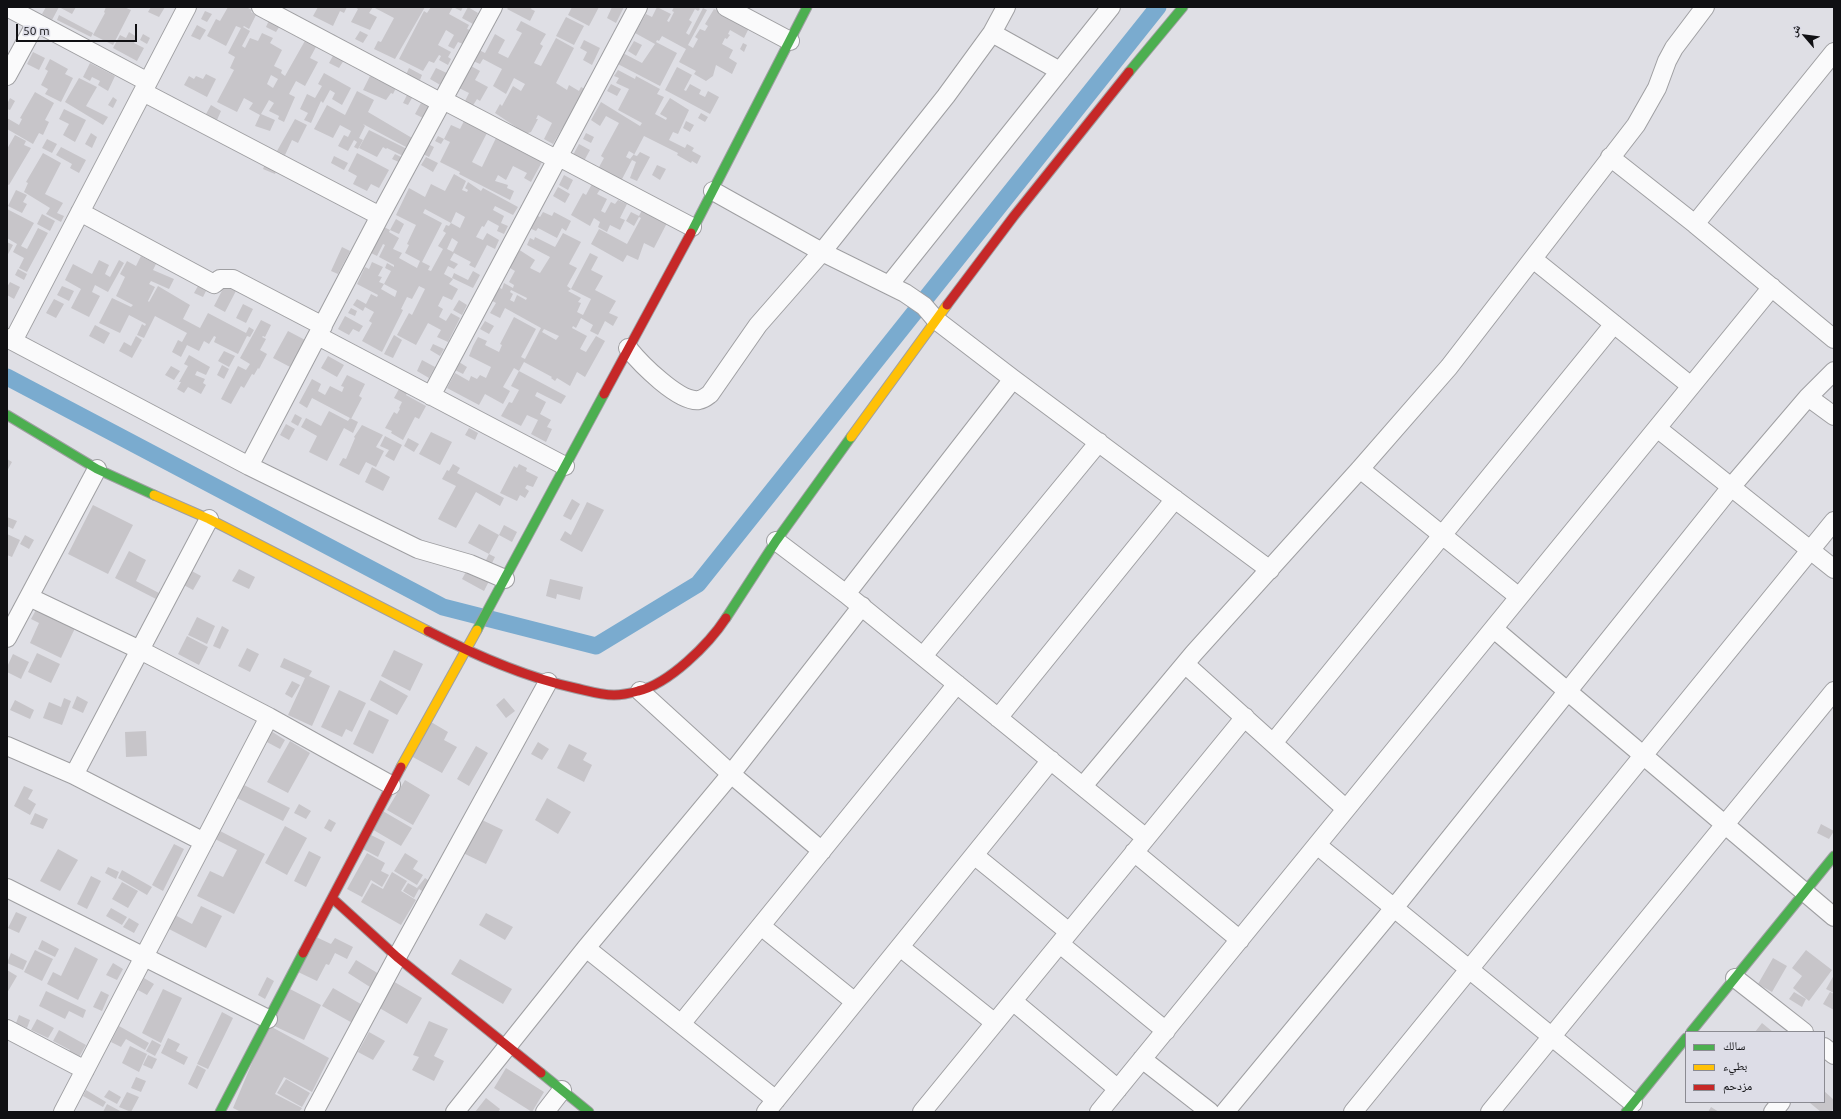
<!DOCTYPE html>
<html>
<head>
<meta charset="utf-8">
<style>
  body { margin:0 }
  #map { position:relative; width:1841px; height:1119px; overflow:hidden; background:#dfdfe5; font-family:Ubuntu,"Noto Naskh Arabic",sans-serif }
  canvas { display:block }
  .frame { position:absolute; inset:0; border:8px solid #101013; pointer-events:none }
  .legend { position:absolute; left:1685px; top:1031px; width:140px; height:72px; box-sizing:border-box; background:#dddde7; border:1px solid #8b8b92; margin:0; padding:5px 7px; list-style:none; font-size:12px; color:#101013 }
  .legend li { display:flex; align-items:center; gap:8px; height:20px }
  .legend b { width:20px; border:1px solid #8b8b92 }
  .north { position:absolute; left:1785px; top:16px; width:40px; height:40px; -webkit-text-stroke:3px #dddde7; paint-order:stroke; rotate:298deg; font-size:11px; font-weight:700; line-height:16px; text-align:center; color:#101013 }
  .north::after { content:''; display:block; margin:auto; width:14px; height:18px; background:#101013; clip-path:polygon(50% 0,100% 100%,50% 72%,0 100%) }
  .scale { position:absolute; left:16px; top:24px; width:121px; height:18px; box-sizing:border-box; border:2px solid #101013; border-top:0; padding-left:5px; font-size:12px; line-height:14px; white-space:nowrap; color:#101013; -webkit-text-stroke:3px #dddde7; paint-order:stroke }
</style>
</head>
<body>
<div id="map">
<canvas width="1841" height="1119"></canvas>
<div class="frame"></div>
<ul class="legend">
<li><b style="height:5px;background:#4caf50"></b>سالك</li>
<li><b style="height:5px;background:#ffc107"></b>بطيء</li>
<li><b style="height:5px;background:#c62828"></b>مزدحم</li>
</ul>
<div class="north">ش</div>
<div class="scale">50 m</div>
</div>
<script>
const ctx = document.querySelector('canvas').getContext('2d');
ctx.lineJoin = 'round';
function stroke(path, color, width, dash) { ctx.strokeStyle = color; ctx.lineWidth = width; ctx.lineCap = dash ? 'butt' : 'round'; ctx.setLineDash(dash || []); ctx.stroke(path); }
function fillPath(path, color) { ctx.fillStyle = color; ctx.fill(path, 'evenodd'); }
stroke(new Path2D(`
  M7,377L443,607L596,646L698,584L1158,7`), '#7aabcf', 17);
fillPath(new Path2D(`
  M46,7H76L72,14L59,7L52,20L42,14Z
  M106,7H124L131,10L113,45L93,35L105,13L104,12Z
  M151,7H165L159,17L148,12Z
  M228,7H246L252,10L251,12L256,15L249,29L244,26L243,27L250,31L242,46L245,48L250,38L258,41L262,33L273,38L270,43L282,50L274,66L282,70L281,73L285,76L306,39L317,45L310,58L318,62L305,86L296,81L289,94L295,97L284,122L278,119L279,116L269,111L274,103L269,100L261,114L275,120L270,131L255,126L260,115L249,109L253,103L244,98L237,112L217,102L234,70L230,68L235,57L228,53L241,28L236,26L226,46L207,36L216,19L220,21ZM271,75L278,79L273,88L267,84Z
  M318,7H347L344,13L340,11L333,26L313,16Z
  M355,7H373L369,13L377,17L370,30L351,22L358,9Z
  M373,7H425L395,59L374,49L378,41L381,42L394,18Z
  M431,7H453L449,14L469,25L467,29L470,30L463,44L458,42L454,49L448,46L454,35L446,30L438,45L451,52L448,57L451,59L448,65L439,60L441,56L439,55L434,63L429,61L423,71L399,59L424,11L427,13Z
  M453,7H463L461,11Z
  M468,7L478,13L473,24L462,18Z
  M509,7H532L531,9L535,11L530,21L507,9Z
  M572,7H599L589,26L568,15Z
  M612,7H624L616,23L607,18Z
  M657,7L671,14L667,21L669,22L674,12L672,11L674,7H698L700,9L698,11L695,9L689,20L692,22L686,33L689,35L703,8L707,10L688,45L693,48L698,39L695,37L700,29L705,31L708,26L705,24L714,9L749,28L744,38L730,30L728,34L730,35L727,39L725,38L722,44L733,50L729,58L737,63L732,74L716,65L713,76L706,81L694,74L696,71L679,62L686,49L662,36L659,41L657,40L656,42L677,53L660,86L614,62L619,51L642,63L655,44L635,33L646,14L652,17Z
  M205,11L212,14L207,22L201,19Z
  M59,15L93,33L91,37L57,20Z
  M566,17L584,26L574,45L556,36Z
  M270,18L281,24L276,32L266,27Z
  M521,21L546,34L540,44L543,46L534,63L541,66L556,38L574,48L556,83L567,90L569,85L579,91L581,87L589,91L582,104L577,101L575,106L581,109L570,130L563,127L553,144L544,139L552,123L538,115L536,119H538L531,132L525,134L515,129L516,127L495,113L500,104L502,106L513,86L521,91L525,84L514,78L506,94L493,86L502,69L483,59L480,64L473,61L479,50L485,53L495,34L505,40L498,53L508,58L522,33L516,30Z
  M197,25L206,30L200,40L191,36Z
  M360,31L368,35L363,43L355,39Z
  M129,32L137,37L134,43L144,48L137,61L113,48L120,35L126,38Z
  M143,34L150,38L147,44L140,40Z
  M584,40L600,48L592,65L583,60L587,52L580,48Z
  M634,41L642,45L636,56L628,51Z
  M743,43L747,45L744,52L740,49Z
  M33,52L45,58L39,70L27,64Z
  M334,54L344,60L339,68L329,63Z
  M50,59L68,69L65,74L73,78L61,102L45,94L48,89L41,85L48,71L45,69Z
  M90,63L115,76L108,91L98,85L100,81L92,77L90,81L83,77Z
  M471,66L480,71L475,80L488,87L480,101L477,99L472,107L464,103L469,93L459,88Z
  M677,67L692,75L684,90L686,91L690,84L701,90L699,94L705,97L708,91L719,97L710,114L665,90Z
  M409,68L422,75L420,80L417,79L415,82L405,77Z
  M436,68L449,74L442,86L430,79Z
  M618,70L635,79L636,76L660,89L657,94L664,97L655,114L666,120L667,118L660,114L670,98L689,110L678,134L673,132L669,140L685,148L687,144L694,148L692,151L701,156L697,164L692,161L691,163L677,155L678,153L644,136L634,155L637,156L640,152L650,157L637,181L630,178L636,162L632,160L621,181L598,169L604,158L601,156L619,123L606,116L600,126L591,120L601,102L640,126L642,123L618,110L629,89L616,83L619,78L614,76ZM629,151L634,154L630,159L626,157Z
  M324,73L351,88L342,105L332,99L335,93L330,90L323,103L321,101L311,123L304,120L308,113L300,109L307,94L315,98L322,86L318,84Z
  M206,74L216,79L207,97L184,85L189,76L194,79L196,76L203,79Z
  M370,76L380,81L382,77L396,88L393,94L391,93L386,100L363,90Z
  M79,78L97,87L86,106L108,117L103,125L65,102Z
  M611,84L621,89L617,96L607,91Z
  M357,91L374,100L368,112L412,138L406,147L363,124L365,126L359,138L363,140L358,149L354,147L357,142L354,140L348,151L338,146L344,135L348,137L351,131L340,125L333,138L314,129L327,105L345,115Z
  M35,92L54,103L45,120L49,122L43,135L39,133L33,144L7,129V118L19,125L22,119L20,118Z
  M407,95L412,98L408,105L403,103Z
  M113,97L117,100L113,108L108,105Z
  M10,98L15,101L10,110L7,109V104Z
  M421,103L429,107L423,118L415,114Z
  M211,105L221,111L217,120L206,114Z
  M64,109L86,120L75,142L63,135L69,124L59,119Z
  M701,113L708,117L705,122L698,118Z
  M295,119L307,125L298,143L292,140L285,155L277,151Z
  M464,121L487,133L472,162L482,167L496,138L506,143L508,140L522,147L520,151L542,162L531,182L524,178L527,173L513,166L506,180L498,175L495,181L508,185L507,188L514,191L510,200L459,174L460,172L440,162L450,142L444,139L441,144L435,141L438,136L444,139L451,125L460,129Z
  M686,121L694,125L690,132L683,128Z
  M369,130L407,149L403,156L387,148L386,149L383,147L377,157L359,148Z
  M91,133L97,137L92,148L85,144Z
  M586,133L594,137L591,143L583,139Z
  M15,135L26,141L24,145L31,148L9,185L7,184V149Z
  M47,139L57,144L52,153L42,148Z
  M428,144L434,147L429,157L423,154Z
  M579,144L590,150L584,161L573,155Z
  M61,147L86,160L79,173L70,168L72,164L56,155Z
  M43,153L61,163L45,194L63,203L57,213L64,216L61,222L46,214L50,208L24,192L28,183L26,182Z
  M357,153L389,170L379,188L371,184L367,191L353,184L357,176L348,171Z
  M395,154L403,158L401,163L392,159Z
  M334,156L348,163L344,170L331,163Z
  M426,157L438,163L433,172L421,165Z
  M265,164L277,169L275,174L263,169Z
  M657,165L666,169L660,180L652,175Z
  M454,174L466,181L462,190L467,192L468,190L465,188L468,182L481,191L483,188L518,207L513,215L495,206L493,210L504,216L501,223L508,226L504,234L497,231L499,226L488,220L484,227L482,226L476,237L483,240L487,233L499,240L495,249L487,245L475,268L469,265L471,262L454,253L450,260L458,264L454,269L448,266L444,274L453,279L449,284L458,289L452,300L443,296L438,306L443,309L439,317L446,321L451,313L460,318L448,342L437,337L441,330L428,323L416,345L397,335L409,313L412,315L425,289L419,286L412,299L407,297L401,309L403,310L382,352L362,341L372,323L369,321L374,312L365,307L363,311L353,305L357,299L366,304L371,294L377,297L378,295L357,284L365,267L369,269L372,262L383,267L378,276L382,277L379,282L384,284L381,289L395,297L397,291L384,284L391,271L385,268L387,263L394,267V265L379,257L385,245L383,244L377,256L365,250L380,225L390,230L389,232L399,238L393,249L402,253L399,258L417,268L420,261L405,253L409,245L407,244L416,225L396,215L409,188L425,197L431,184L445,191ZM425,209L451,223L456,212L465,217L460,228L451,223L449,226L446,225L443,231L446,233L438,246L443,249L431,271L428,270L430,266L422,262L442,223L423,213ZM452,238L458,242L453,252L447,249Z
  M564,175L573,180L568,190L559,185Z
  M592,184L601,188L597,194L607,199L601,211L605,213L611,202L615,204L618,200L627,204L620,218L625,220L620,230L610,225L607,232L598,227L600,222L594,218L590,226L571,215L583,193L586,195Z
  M558,187L570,194L565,203L553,196Z
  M16,190L27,195L23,202L27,204L22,213L8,206Z
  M7,209L34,223L21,246L27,249L38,228L48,233L27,272L19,268L24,258L13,252L17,244L7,238Z
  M642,210L667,223L654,248L644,243L638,260L627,255L623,262L591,244L599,229L627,244L641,218L639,217L634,226L626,221L631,212L639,216Z
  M543,212L552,216L554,212L571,221L566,231L562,228L557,238L538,228L536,231L527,227L534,214L540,217Z
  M42,214L55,221L50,231L37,224Z
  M396,219L404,224L399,234L390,230Z
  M563,233L581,242L569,264L577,268L567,286L571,289L590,253L598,257L591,270L603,276L595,290L616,301L609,313L618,317L613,326L605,321L598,335L590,331L593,325L581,318L576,328L573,326L572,328L587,336L580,349L586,352L596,336L605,341L585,377L577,372L570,386L557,378L555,381L551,378L552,377L524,362L519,371L514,368L503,387L510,391L503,404L485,394L479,405L447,388L455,373L469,381L471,376L477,379L480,375L486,378L491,367L469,356L473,346L478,337L487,341L485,345L499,352L502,345L500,344L514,317L536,329L521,357L525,359L541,328L505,308L500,318L490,313L496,303L489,299L496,286L502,289L504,283L513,288L514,285L509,282L515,271L510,268L518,249L535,260L530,268L540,273L550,257L527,245L530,238L534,240L535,237L555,247ZM571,289L591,299L583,315L577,312L581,303L578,302L581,298L568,291ZM511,290L527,298L526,300L517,295L514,302L510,300L513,294L510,292ZM544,329L559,336L556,340L542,332Z
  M7,242L13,245L7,256Z
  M342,247L350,251L338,274L331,271Z
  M141,256L156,264L153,270L174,279L169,289L151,281L149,284L155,287L148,301L149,302L158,286L190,305L183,319L200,328L208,313L246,333L249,327L254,330L250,337L247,336L238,354L214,342L216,337L214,336L209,344L204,341L199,351L187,345L181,357L172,352L178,340L182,342L187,333L155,316L144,338L137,335L142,324L145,326L146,324L129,315L120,333L99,323L112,298L131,307L133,305L116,296L125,277L120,274L127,261L136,266Z
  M99,260L109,265L105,274L110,277L119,260L124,263L108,292L95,285L92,292L100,296L89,317L71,308L81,289L65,280L73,264L92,274Z
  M18,269L27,274L24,280L15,275Z
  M473,271L480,275L473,288L452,278L454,273L468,280Z
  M10,282L20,287L14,299L7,295V287Z
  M226,283L237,289L225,312L214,306Z
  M62,286L74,291L69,301L57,295Z
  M198,286L206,291L203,297L194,293Z
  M54,299L64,304L56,318L46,313Z
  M459,300L467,305L462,315L453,310Z
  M243,304L253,309L246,323L236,318Z
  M351,308L357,311L355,316L348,313Z
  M345,316L363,326L359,332L353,329L349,335L338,329Z
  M261,320L271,325L265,337L263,336L262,337L266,339L260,350L267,354L259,369L258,368L254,375L252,374L244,388L241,386L231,404L221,399L238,366L246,370L250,364L240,358Z
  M485,321L494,326L489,334L480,329Z
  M95,325L110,333L104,344L89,336Z
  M288,331L307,341L292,368L273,358Z
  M394,335L402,340L393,358L384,354Z
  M136,336L142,340L132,358L119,351L124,342L131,346Z
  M433,344L444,349L440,356L430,350Z
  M224,351L235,356L229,367L218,361Z
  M189,355L210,367L206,375L197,371L195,375L205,379L203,383L206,385L201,394L188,387L184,393L177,389L181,382H179L188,366L184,364Z
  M328,356L344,365L337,377L321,368Z
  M422,360L435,367L429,378L417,371Z
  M459,362L467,367L463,374L455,370Z
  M222,365L229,369L224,379L217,375Z
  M171,366L180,371L174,380L165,375Z
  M519,371L566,396L561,404L537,392L535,396L546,402L540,414L551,420L547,427L552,429L546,442L531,434L538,420L527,415L521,426L501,416L509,402L512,403L519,390L511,386Z
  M347,375L365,384L359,396L362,398L351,419L350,418L358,422L353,433L344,428L327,461L309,452L317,436L301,427L306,418L321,426L329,411L348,421L350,418L312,398L307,408L299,403L312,379L321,384L318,391L325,395L330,386L342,392L344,387L341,386Z
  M399,389L407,393L406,395L426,406L419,419L415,417L403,440L391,433L392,431L385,428L394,412L397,414L400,409L399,408L402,402L394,398Z
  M295,414L302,418L298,426L291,422Z
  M286,424L295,429L289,440L280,435Z
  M362,425L383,435L376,447L384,451L376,467L366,462L359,475L339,465L343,458L346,459L355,438L354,437Z
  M469,428L478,433L475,440L465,435Z
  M431,432L452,442L440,465L419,454Z
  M385,436L402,445L394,461L385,456L389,450L380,446Z
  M408,438L419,444L414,452L404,446Z
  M7,459L12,462L7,471Z
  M453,464L460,468L457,473L504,498L500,506L476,492L456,528L438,519L456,486L442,479L447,470L449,471Z
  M519,464L527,468L526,471L538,477L533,487L527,485L525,488L529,491L525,498L520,495L517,501L500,493L514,466L517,468Z
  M372,467L390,477L383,491L365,482Z
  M572,499L580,504L571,520L563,516Z
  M587,502L604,510L582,552L560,540L565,531L571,535Z
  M93,505L133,525L108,574L68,554Z
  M7,517L17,521L13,529L7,526Z
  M479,524L499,535L489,554L495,557L491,565L485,562L489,554L468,543Z
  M504,525L517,532L512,542L499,535Z
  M7,534L20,540L12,557L7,555Z
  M25,535L34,540L29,549L20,544Z
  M129,551L146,560L136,581L159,593L156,599L115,578Z
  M188,569L201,576L193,590L180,583Z
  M239,569L255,577L249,589L232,581Z
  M467,570L489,581L484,591L462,579Z
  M550,579L583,587L580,600L557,594L556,599L546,596Z
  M37,608L76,626L61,658L30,643L39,623L31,619Z
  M197,617L215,626L207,644L188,635Z
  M222,626L229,630L220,649L213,646Z
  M187,636L208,647L199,665L178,654Z
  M247,648L259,654L250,672L238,666Z
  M394,650L423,664L410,691L381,676Z
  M37,653L60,664L51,683L28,672Z
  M13,654L29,662L21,679L7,672V667Z
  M284,658L312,671L309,676L330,686L312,726L288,715L305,678L280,667Z
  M380,680L408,696L397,715L370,700Z
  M292,681L300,685L292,698L285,694Z
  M339,690L366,703L352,732L346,729L342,737L321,727Z
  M77,696L88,702L83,713L72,708Z
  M64,698L71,701L62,725L43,718L49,702L61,707Z
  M504,698L515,711L506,718L496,705Z
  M15,700L34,710L30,719L10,710Z
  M369,710L389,720L373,754L353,744Z
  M431,722L448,732L444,740L457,747L442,773L411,756Z
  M146,731L147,756L126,757L125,732Z
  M271,731L285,740L280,749L265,741Z
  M290,741L310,753L288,793L267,782Z
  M538,742L549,749L542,760L531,754Z
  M569,744L587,753L583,760L592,765L584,782L557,768Z
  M476,746L488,753L469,786L457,779Z
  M405,780L430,795L413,825L387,810Z
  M244,785L290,808L283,821L237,798Z
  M24,786L33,790L28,799L36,804L30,815L14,806Z
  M225,794L236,800L220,831L265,854L234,914L197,896L210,871L223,877L237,850L205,834Z
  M547,798L571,812L558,834L535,820Z
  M299,804L311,811L306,819L294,813Z
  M381,810L412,828L401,846L370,828Z
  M35,813L48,819L43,829L30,824Z
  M329,819L336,823L331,832L324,828Z
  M480,819L503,830L486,864L463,853Z
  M1821,824L1834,831L1829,839L1817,833Z
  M285,826L307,838L287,875L265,863Z
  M371,835L385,842L378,857L363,849Z
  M174,844L184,849L163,891L152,885Z
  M58,849L78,860L60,891L40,881Z
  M309,851L321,857L306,887L294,881Z
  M367,853L385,863L381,871L389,875L382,887L371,880L362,897L347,889Z
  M405,853L418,861L413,869L423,875L417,885L394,871Z
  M108,867L119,872L116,879L105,873Z
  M122,870L152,887L147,895L118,878Z
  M392,872L407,881L401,891L416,900L401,925L361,902L372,883L383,889Z
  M91,876L101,881L87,909L77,904Z
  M425,878L432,883L425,893L419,889L414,898L403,891L408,883L417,888Z
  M122,882L138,891L128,908L112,899Z
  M201,906L222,916L206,948L167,928L173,914L192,924Z
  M111,908L127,917L122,925L106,916Z
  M16,912L27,917L19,933L8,928Z
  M486,913L513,927L505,940L479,925Z
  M129,918L139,924L134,933L123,927Z
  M314,936L331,944L335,938L353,947L347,959L335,953L329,965L326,964L317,981L296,971Z
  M42,940L59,949L55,957L38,949Z
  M75,947L98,959L78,1000L47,984L53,972L61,976Z
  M35,950L53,959L42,981L24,972Z
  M1806,950L1832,970L1809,1001L1793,988L1802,976L1792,968Z
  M11,953L27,961L23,970L7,963Z
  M1773,958L1787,966L1772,992L1758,984Z
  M460,959L512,989L503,1004L451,974Z
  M356,960L379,974L370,987L348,973Z
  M113,963L123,969L117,980L106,975Z
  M7,970L17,976L7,993Z
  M1834,975V993L1826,989Z
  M267,977L274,981L265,999L258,995Z
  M144,978L154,984L147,995L138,990Z
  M391,980L422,998L407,1024L376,1006Z
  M288,988L321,1005L304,1040L270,1024Z
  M333,988L366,1007L356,1025L322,1006Z
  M163,989L182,998L161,1043L142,1033Z
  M46,991L86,1010L83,1018L69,1011L65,1019L39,1006Z
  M101,991L109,995L102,1011L93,1007Z
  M1794,992L1806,999L1802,1007L1789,999Z
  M1830,992L1834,994V1010L1823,1004Z
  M222,1012L233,1018L208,1069L197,1064Z
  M19,1015L30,1020L27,1028L16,1023Z
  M37,1019L54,1028L48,1038L31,1030Z
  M429,1021L448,1029L434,1056L444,1061L434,1081L412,1070L419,1057L413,1055Z
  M1762,1023L1773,1032H1755Z
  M268,1025L329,1058L312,1092L284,1077L275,1094L302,1108L299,1112H241L233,1108Z
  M119,1026L149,1043L145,1050L126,1039L121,1047L111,1042Z
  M59,1030L86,1045L74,1066L64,1061L70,1050L53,1041Z
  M369,1032L385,1041L373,1060L358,1052Z
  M168,1038L180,1044L176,1051L188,1057L184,1065L161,1053Z
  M152,1040L161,1045L155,1056L146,1051Z
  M130,1046L147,1054L139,1072L122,1063Z
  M148,1055L157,1059L152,1069L143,1065Z
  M197,1065L206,1070L197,1089L188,1084Z
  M506,1068L544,1092L532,1112L494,1088Z
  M136,1077L146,1081L141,1092L131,1088Z
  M286,1079L310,1093L302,1107L277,1093Z
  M86,1090L106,1102L103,1107L83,1096Z
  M109,1090L121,1097L117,1104L104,1097Z
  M1824,1091L1834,1100V1108L1831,1112H1821L1810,1103L1824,1102Z
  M127,1092L139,1097L131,1112L119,1107Z
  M486,1098L500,1109L498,1112H475Z
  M107,1104L122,1112H103Z
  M1711,1107L1719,1112H1708Z`), '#c7c5c9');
const street = new Path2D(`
  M7,7L148,82
  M261,7L442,103
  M726,7L790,41
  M992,33L1060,71
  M7,76L36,23
  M143,92L380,216
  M443,100L558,160
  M559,157L692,227
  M1610,157L1695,224L1834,339
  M713,191L822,252L905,293L924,306L936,320L1013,379L1270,570
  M80,212L214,284L220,279H233L323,326
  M1695,224L1834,52
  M1533,259L1691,386
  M889,285L1111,7
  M318,336L565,466
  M7,338L249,466L418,549L470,564L505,579
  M13,341L187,7
  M628,348C640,363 679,403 699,400C704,399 706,397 710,394L758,325L822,252L946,96L992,33L1006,7
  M431,396L638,7
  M1808,397L1834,416
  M1657,428L1834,569
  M249,466L380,216L493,7
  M1360,469L1519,597
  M776,541L846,594L1146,838
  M846,594L1013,379
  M29,597L140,650L269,717L391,785
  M1494,629L1834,917
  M7,638L97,469
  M923,656L1099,442
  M1185,664L1346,809
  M640,691L731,774L822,851
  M998,718L1175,499
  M1273,743L1614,324
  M7,746L74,775L204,842
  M74,775L209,519
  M1083,786L1194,653L1360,469L1449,367L1636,125L1657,88L1667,61L1674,48L1705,7
  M1317,845L1633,1103
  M1134,852L1240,940
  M974,855L1069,932
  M7,888L268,1019
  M761,926L855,1002
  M1060,944L1166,1031
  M900,947L995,1023
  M586,948L776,1100
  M1735,978L1804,1032
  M1014,1002L1118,1089
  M681,1024L957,684
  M7,1029L85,1070
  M1824,1047L1834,1055
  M1142,1059L1210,1112
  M63,1112L269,717
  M314,1112L397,957L548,682
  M455,1112L586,948L731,774L862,606
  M545,1112L562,1090
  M766,1112L1051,760
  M922,1112L1245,717
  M1099,1112L1772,287
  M1225,1112L1394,908L1732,486L1808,397L1834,371
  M1353,1112L1834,521
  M1490,1112L1834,691
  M1773,1112L1781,1102`);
const fast = new Path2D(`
  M1129,72L1183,7
  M691,233L807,7
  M7,415L97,469L154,495
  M726,618L776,541L851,437
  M477,630L604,394
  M1691,1032L1834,856
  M541,1073L589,1112
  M220,1112L303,953
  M1626,1112L1686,1038`);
const slow = new Path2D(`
  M851,437L947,305
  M154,495L209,519L428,631
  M401,767L477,630`);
const jam = new Path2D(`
  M947,305L1014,216L1129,72
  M604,394L691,233
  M428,631C475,655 524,677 575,688C588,691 601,695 614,695C622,695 631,693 638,691C669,684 709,644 726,618
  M332,898L397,957L541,1073
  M303,953L401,767`);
stroke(street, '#9f9fa2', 20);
stroke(fast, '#9f9fa2', 11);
stroke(slow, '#9f9fa2', 11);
stroke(jam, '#9f9fa2', 11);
stroke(street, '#fafafb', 18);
stroke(fast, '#4caf50', 9);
stroke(slow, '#ffc107', 9);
stroke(jam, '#c62828', 9);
</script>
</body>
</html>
